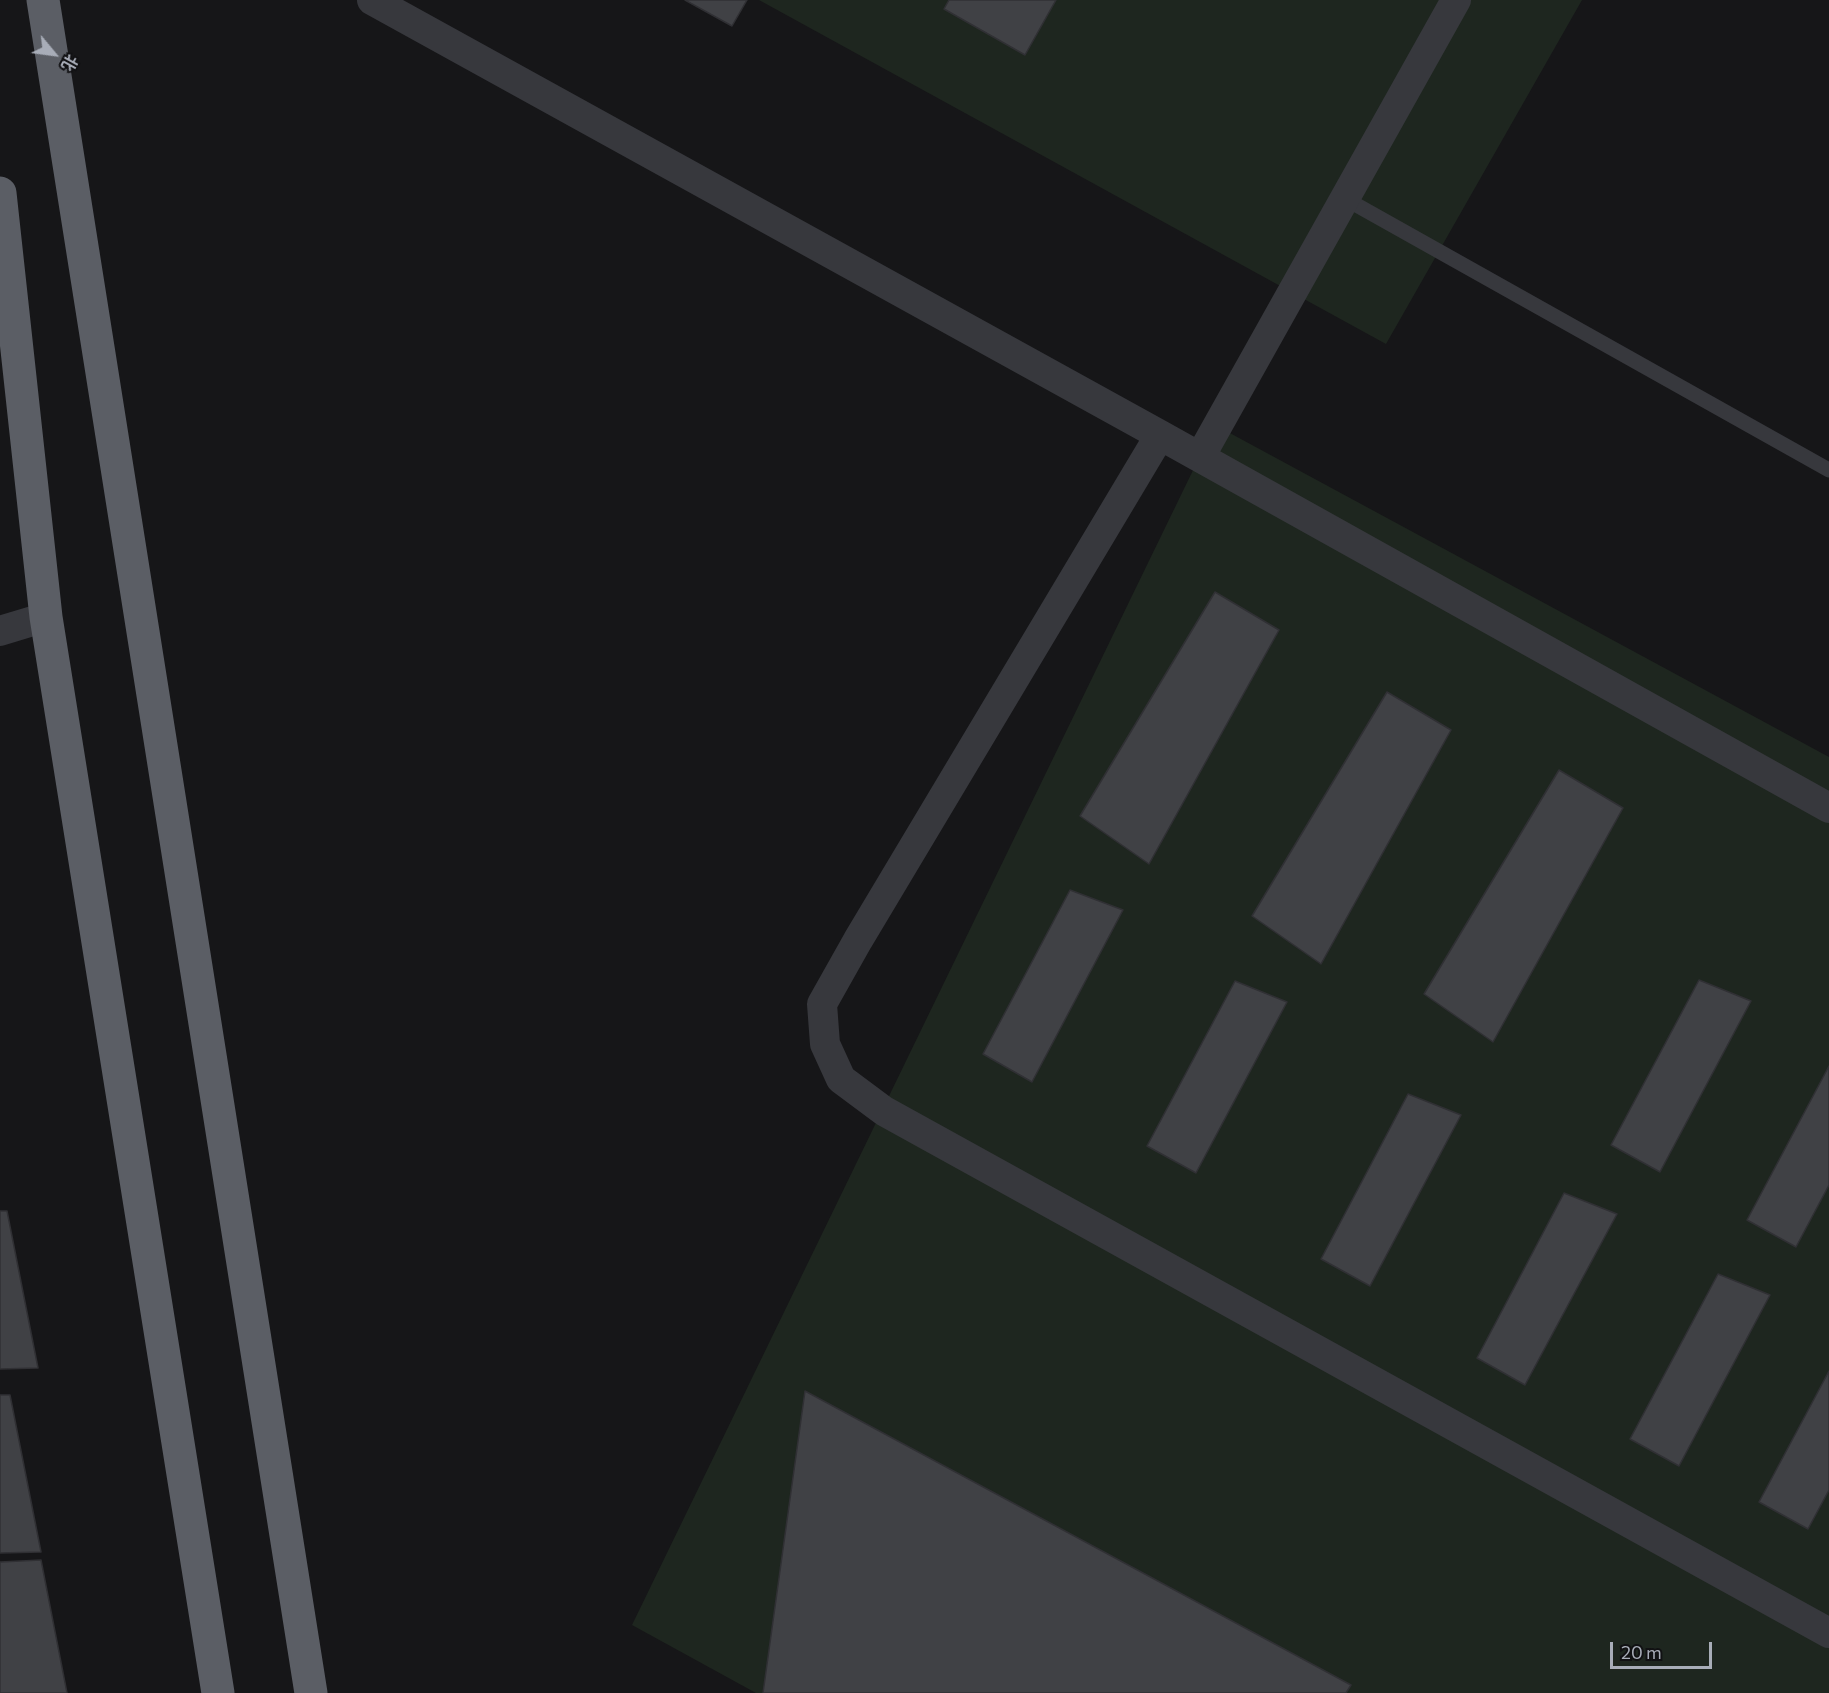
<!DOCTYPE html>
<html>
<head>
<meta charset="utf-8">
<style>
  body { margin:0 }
  #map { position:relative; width:1829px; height:1693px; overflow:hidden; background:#161618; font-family:Commissioner,"Noto Sans SC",sans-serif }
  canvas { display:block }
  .north { position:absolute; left:24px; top:24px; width:60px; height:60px; -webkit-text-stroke:4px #111113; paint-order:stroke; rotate:119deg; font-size:16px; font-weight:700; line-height:24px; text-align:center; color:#a8adb8 }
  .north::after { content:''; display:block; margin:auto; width:21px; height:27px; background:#a8adb8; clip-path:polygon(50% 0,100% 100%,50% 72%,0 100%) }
  .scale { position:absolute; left:1610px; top:1642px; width:102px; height:27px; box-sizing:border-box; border:3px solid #a8adb8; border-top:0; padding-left:8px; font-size:18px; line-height:21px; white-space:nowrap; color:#a8adb8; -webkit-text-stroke:4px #111113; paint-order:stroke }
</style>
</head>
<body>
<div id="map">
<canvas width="1829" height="1693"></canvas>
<div class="north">北</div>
<div class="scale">20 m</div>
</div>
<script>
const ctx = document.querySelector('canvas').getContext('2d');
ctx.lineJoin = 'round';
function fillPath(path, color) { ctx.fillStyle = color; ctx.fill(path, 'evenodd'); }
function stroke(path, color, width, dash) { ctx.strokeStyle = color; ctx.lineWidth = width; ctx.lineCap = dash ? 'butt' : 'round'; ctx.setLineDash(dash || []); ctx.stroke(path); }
fillPath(new Path2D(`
  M759,0H1582L1386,344Z
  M1215,425L1829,757V1693H756L632,1625Z`), '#1e261f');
const building = new Path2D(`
  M685,0H747L732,26Z
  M949,0H1056L1025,55L944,9Z
  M1215,592L1279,630L1149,864L1080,816Z
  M1387,692L1451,730L1321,964L1252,916Z
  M1559,770L1623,808L1493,1042L1424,994Z
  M1070,890L1123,910L1032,1082L983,1054Z
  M1699,980L1751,1001L1660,1172L1611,1145Z
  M1235,981L1287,1002L1196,1173L1147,1146Z
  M1829,1066V1185L1796,1247L1747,1220Z
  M1408,1094L1461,1115L1370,1286L1321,1259Z
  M1564,1193L1617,1214L1525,1385L1477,1358Z
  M0,1211H7L38,1368L0,1369Z
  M1718,1274L1770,1295L1679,1466L1630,1439Z
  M1829,1371V1490L1808,1529L1759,1502Z
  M805,1391L1351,1685L1346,1693H763Z
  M0,1395H10L41,1552L0,1553Z
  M41,1560L67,1693H0V1562Z`);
fillPath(building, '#404145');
stroke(building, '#303034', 1.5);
stroke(new Path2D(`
  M1344,198L1829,470`), '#37383d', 15);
stroke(new Path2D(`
  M372,0L1160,435L1829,808
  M1160,435L858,940L822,1004L825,1044L841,1079L884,1111L1829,1633
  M1200,457L1456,0
  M0,631L46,617`), '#37383d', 30);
stroke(new Path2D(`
  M43,0L311,1693
  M0,193L46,617L218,1693`), '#5b5e65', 33);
</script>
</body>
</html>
